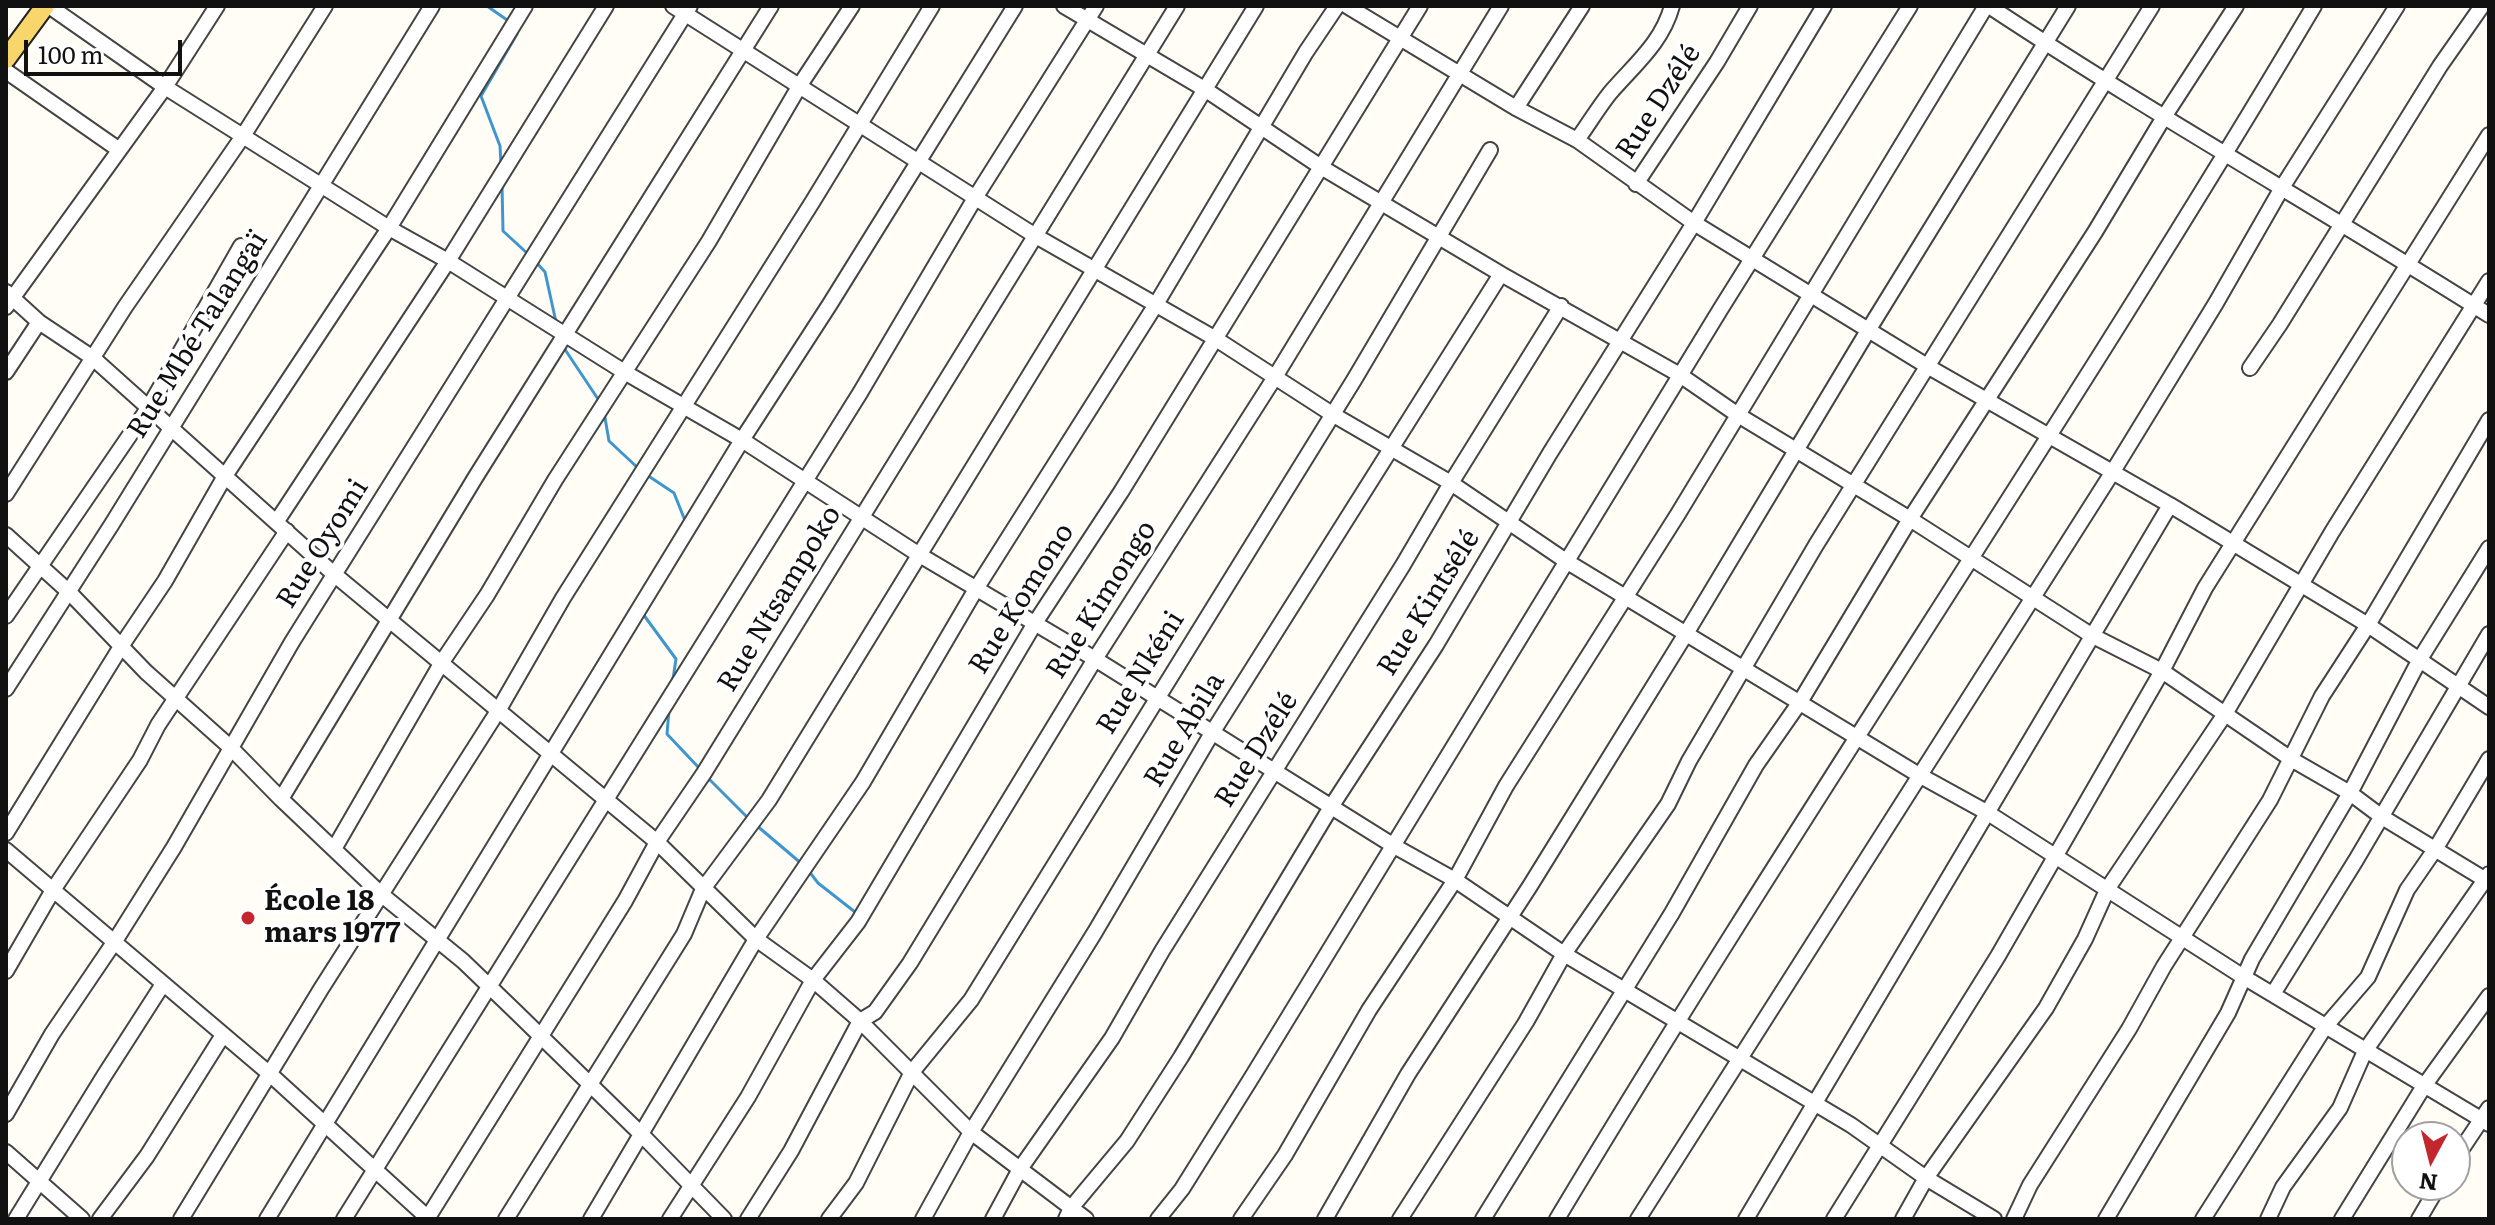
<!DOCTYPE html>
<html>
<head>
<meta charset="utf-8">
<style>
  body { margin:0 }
  #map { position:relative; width:2495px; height:1225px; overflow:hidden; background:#fffdf5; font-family:Literata,serif }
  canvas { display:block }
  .frame { position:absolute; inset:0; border:8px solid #111; pointer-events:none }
  .north { position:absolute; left:2391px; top:1121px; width:80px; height:80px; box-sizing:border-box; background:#fff; border:2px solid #a0a0a0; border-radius:50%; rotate:187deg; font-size:22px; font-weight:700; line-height:32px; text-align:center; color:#111 }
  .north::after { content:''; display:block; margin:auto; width:28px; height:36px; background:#c4262e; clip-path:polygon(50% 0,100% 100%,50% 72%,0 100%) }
  .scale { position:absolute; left:24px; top:40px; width:158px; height:36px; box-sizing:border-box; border:4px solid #111; border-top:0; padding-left:10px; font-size:24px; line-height:28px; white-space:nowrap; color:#111; -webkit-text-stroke:6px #fff; paint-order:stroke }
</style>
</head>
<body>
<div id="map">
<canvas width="2495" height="1225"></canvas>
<div class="frame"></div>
<div class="north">N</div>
<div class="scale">100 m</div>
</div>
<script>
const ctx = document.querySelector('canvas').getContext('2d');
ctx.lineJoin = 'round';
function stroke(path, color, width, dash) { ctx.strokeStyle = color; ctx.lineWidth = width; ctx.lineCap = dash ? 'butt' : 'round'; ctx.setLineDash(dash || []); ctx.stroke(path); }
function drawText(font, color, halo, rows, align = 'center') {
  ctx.font = font + ' Literata,serif'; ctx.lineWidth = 8; ctx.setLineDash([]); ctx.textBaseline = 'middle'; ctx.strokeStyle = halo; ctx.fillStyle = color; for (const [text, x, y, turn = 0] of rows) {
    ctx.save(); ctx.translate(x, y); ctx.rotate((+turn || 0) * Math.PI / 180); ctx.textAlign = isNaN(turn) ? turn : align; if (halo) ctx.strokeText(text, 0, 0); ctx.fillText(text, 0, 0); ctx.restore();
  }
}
stroke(new Path2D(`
  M487,6L510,22
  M501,165L500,146L481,96L517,34L516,31
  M502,185L503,231L528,254
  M536,262L545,272L556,322
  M562,345L600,402
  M604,412L609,441L638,468
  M647,475L674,493L686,523
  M643,614L676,659L673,679
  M669,710L667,734L700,769
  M708,778L748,818
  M756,825L802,864
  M808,870L818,883L855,912`), '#3f96cf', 3);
const minor = new Path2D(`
  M49,6L165,87L389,228L448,261L626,373L742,440L918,554L1095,659L1394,846L1455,880L1564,954L1851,1125L1926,1178L1994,1219
  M673,6L1034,235L1216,339L1332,414L1451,483L1566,561L1919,775L1988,813L2242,976L2489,1124
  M1064,6L1206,90L1321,167L1501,274L1680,375L1738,415L1910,519L2091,635L2162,671L2291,759L2350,793L2382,817L2489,882
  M1347,6L1516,108L1577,140L1694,223L1927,366L2170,505L2368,625L2489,707
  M1989,6C2152,114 2323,210 2489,315
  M6,71L118,149
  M1516,108L1582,6
  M1577,140C1588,125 1598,108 1610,93C1634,65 1662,43 1672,6
  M1636,184L1717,62L1750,6
  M6,292L39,322L93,358L335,575L657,842L756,939L813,980L860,1021L971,1132L1086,1219
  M6,307L165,87L217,6
  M2250,368L2280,324L2440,66L2482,6
  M6,372L39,322
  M6,494L125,307L243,136L325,6
  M277,521L448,261L606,6
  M6,535L69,592L146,672L230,747L281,799L382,895L463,961L517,1013L642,1135L724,1219
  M6,616L149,407L241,246
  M6,689L112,524L432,6
  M281,799L475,478L771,6
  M6,833L122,645L165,581L225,476L389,228L525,6
  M334,849L442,662L487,595L555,480L709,241L800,85L852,6
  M6,850L271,1075L429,1219
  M6,971L53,890L140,760L158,725L287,531
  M2273,994L2356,860L2489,634
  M6,1114L52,1034L115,941L174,847L292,642L690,6
  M6,1152L82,1219
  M2455,1159L2489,1108
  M16,1219L104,1076L163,984
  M100,1219L147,1156L223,1035
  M181,1219L321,989L498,711L563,598L813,201L932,6
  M267,1219L742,440L830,304L1015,6
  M344,1219L860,393L975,198L1096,6
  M427,1219L625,901L657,842L704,773L1177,6
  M506,1219L684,934L703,889L769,800L1256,6
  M591,1219L756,939L863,782L976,589L1155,306L1306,52L1337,6
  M670,1219L748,1097L813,980L858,922L1035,623L1121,492L1420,6
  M748,1219L791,1151L860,1021L875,1012L910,963L1095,659L1275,377L1501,6
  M829,1219L856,1183L912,1072L971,1000L1354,380L1490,150
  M923,1219L971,1132L1095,932L1212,733L1501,274
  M993,1219L1020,1169L1112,1038L1162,951L1403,565L1451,483L1561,306
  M1066,1219L1071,1208L1127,1141L1181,1057L1331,807L1436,645L1550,453L1694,223L1824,6
  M1158,1219L1182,1189L1252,1077L1720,310L1910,6
  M1241,1219L1285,1155L1369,1010L1455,880L1506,786L1678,514L1986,6
  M1325,1219L1408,1074L1530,886L1687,632L1869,329L2068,6
  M1400,1219L1526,1022L1564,954L1668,804L1689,761L1816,545L2152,6
  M1483,1219L1672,913L1756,765L1800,702L1910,519L2095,232L2164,117L2236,6
  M1557,1219C1802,810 2071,416 2314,6
  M1638,1219L2112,473L2216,303L2283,186L2397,6
  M1746,1219L2170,505
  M1834,1219L1998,956L2162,671L2205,588L2489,135
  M1903,1219L1926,1178L2046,1008L2085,939L2108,888L2225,714L2332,532L2489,281
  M2014,1219L2030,1185L2129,1029L2164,966L2270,800L2322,696L2368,625L2489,420
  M2106,1219L2228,1013L2252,959L2350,793L2420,659L2489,548
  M2203,1219L2325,1027L2368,977L2407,890L2436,848L2489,759
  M2268,1219L2283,1187L2340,1108L2365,1051L2489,874
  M2342,1219L2424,1086L2489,996
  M2419,1219L2439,1185`);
const major = new Path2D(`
  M6,59L45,6`);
stroke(minor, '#444', 18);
stroke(major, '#222', 22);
stroke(minor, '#fff', 14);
stroke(major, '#f9d66b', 18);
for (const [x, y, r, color] of [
  [248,918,8,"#c4262e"]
]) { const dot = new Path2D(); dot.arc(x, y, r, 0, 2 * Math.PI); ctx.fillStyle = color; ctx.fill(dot); stroke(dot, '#fff', 3); }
drawText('28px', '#111', '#fff', [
  ["Rue Dzélé",1659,102,-57],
  ["Rue Mbé Talangaï",198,335,-58],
  ["Rue Oyomi",323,544,-58],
  ["Rue Ntsampoko",780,599,-59],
  ["Rue Komono",1022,599,-58],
  ["Rue Kimongo",1102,600,-58],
  ["Rue Kintsélé",1429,603,-58],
  ["Rue Nkéni",1141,673,-58],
  ["Rue Abila",1185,730,-59],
  ["Rue Dzélé",1257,750,-58]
]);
drawText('bold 28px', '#111', '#fff', [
  ["École 18",264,902],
  ["mars 1977",264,934]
], 'left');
</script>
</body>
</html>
